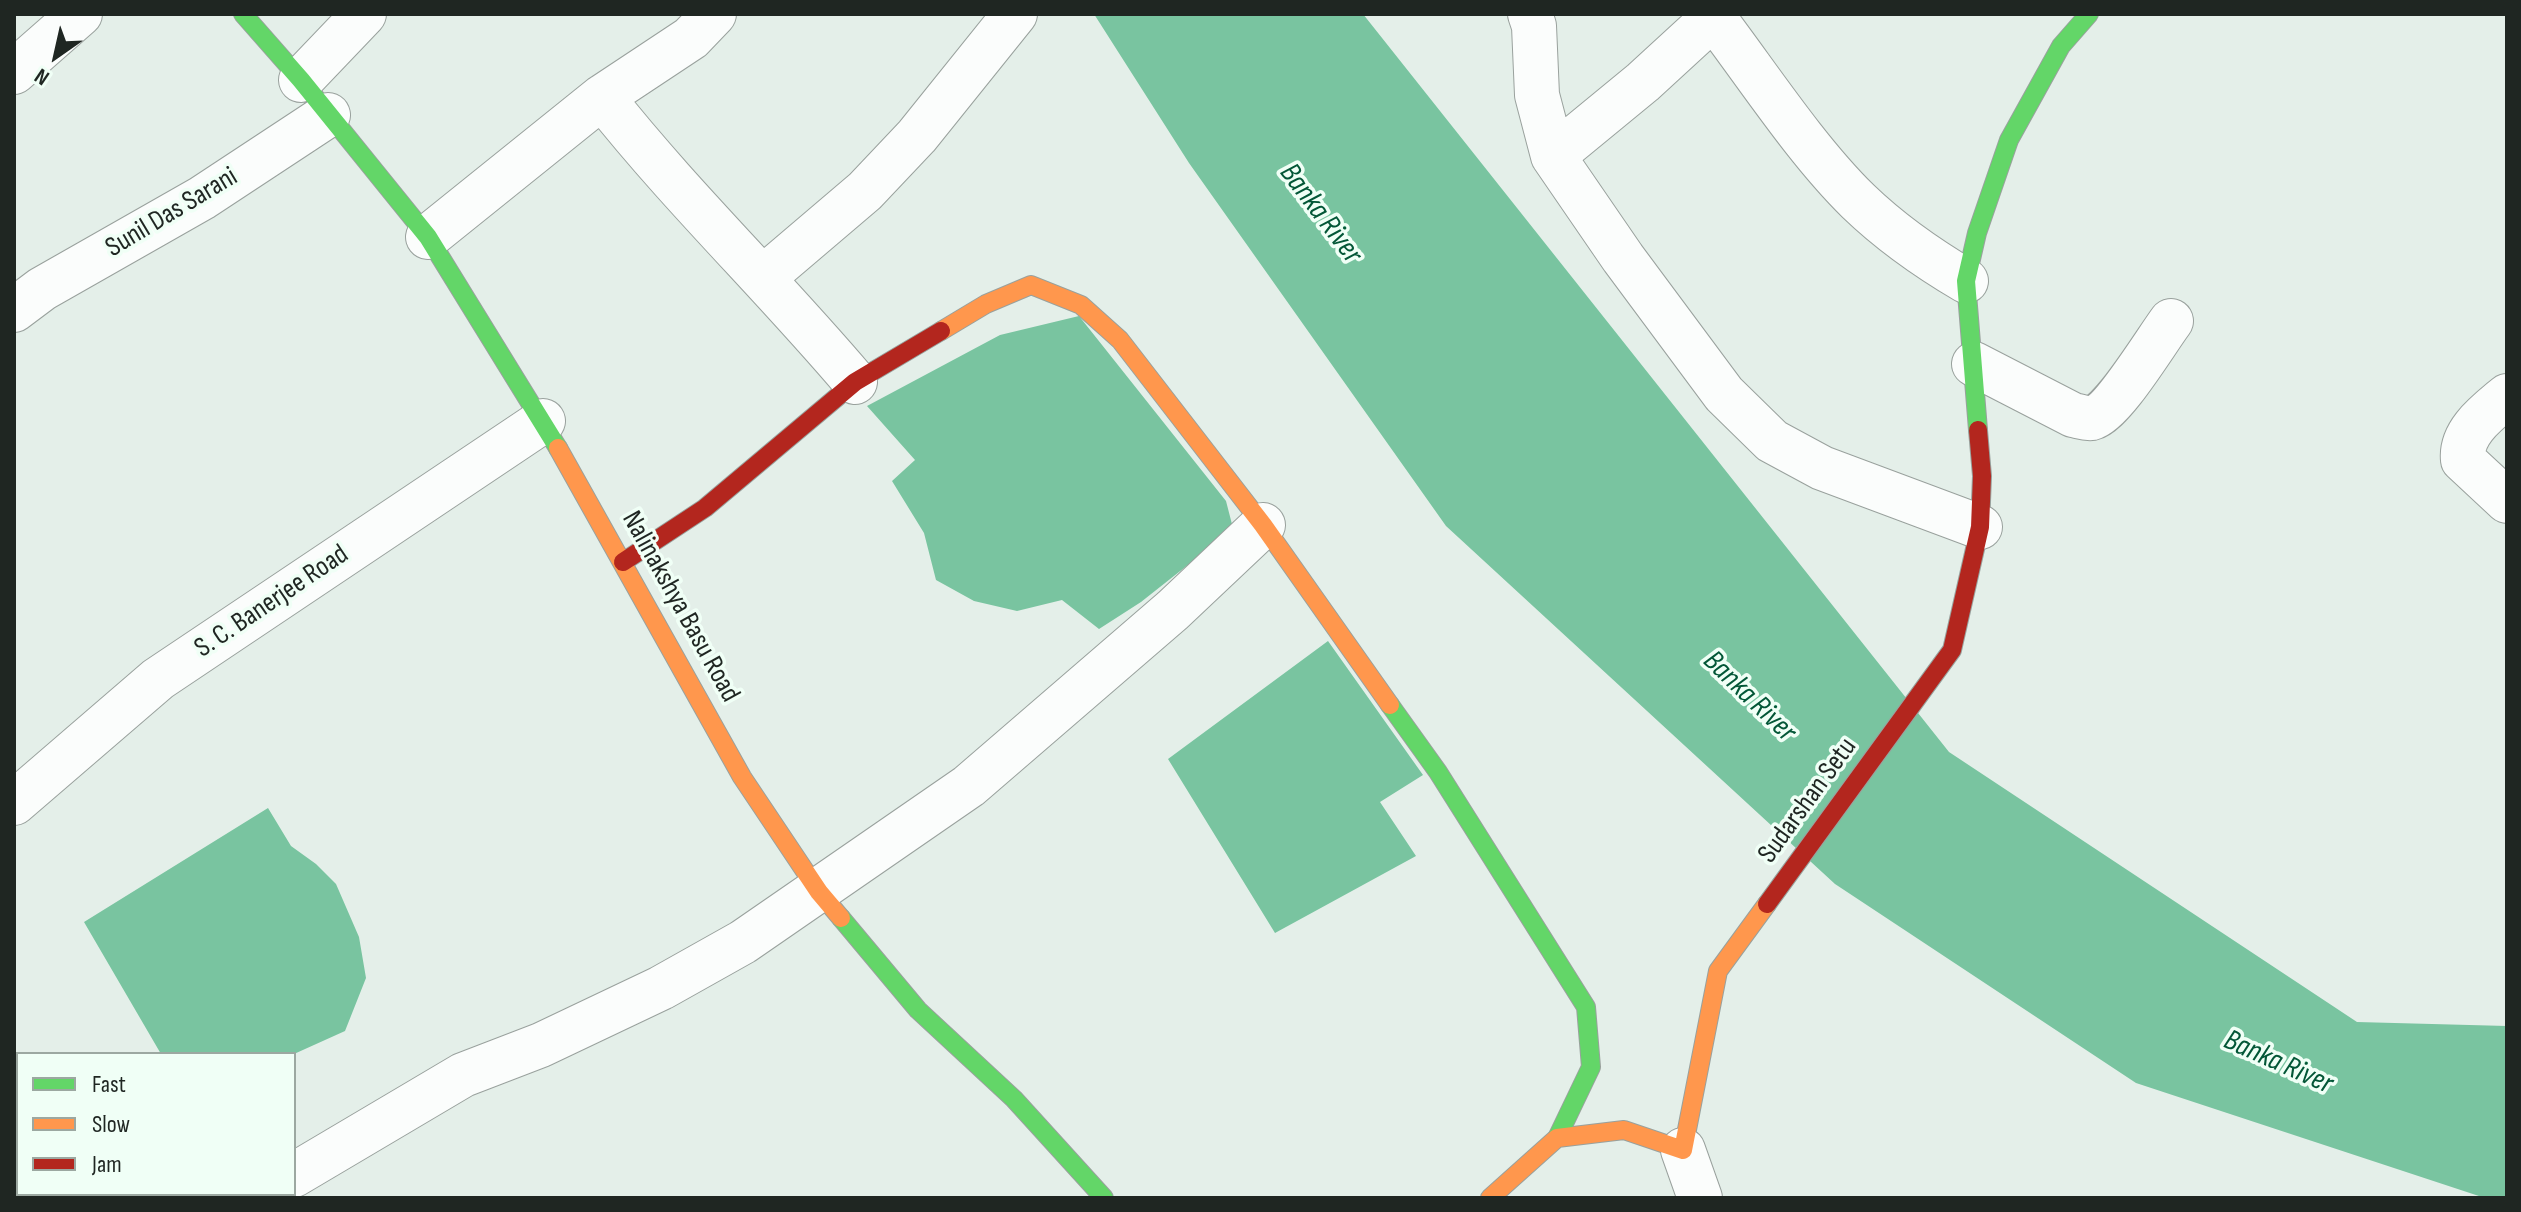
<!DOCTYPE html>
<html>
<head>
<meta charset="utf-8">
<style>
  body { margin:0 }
  #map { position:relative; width:2521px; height:1212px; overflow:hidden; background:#e4efe9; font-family:"Sofia Sans Condensed",sans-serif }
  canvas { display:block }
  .frame { position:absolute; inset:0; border:16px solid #1f2622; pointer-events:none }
  .legend { position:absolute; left:16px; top:1052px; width:280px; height:144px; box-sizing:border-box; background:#f0fff6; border:2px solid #9ca8a1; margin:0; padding:10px 14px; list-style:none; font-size:24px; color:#1f2622 }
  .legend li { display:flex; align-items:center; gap:16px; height:40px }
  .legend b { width:40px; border:2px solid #9ca8a1 }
  .north { position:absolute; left:16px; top:16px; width:80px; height:80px; -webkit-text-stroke:6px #f0fff6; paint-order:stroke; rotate:214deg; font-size:22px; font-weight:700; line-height:32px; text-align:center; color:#1f2622 }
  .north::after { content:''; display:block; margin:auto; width:28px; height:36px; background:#1f2622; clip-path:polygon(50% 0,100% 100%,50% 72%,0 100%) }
</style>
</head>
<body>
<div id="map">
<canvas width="2521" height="1212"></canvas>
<div class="frame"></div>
<ul class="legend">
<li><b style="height:10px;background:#63d668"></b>Fast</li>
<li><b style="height:10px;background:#ff974d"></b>Slow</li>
<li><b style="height:10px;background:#b3261e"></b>Jam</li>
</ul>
<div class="north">N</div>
</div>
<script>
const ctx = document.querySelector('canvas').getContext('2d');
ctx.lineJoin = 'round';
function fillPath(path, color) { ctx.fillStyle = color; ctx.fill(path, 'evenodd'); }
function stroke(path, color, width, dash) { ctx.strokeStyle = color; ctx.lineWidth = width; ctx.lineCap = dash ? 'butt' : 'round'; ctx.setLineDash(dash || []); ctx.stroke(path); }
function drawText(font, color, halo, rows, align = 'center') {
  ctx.font = font + ' "Sofia Sans Condensed",sans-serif'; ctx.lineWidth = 7; ctx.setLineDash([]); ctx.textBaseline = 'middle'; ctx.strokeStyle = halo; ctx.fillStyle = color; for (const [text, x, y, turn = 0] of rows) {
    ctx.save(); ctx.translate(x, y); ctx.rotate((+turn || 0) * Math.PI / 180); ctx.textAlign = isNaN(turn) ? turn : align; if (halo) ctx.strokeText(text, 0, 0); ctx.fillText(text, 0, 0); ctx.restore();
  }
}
fillPath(new Path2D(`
  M1094,14H1363L1949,752L2357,1022L2507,1026V1198H2485L2136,1083L1835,884L1446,526L1189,163Z
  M1079,316L1226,501L1234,532L1203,553L1141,602L1099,629L1062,600L1017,611L974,601L936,580L924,533L892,481L915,460L867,406L1000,335Z
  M1328,641L1423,775L1380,802L1416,856L1275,933L1168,759Z
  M268,808L291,846L316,864L336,884L359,937L366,978L345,1031L294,1054H161L84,922Z`), '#79c4a0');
const street = new Path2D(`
  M1530,14L1534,26L1537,95L1553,156L1623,258L1724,394L1772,441L1822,468L1980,527
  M1714,18C1758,76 1806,150 1858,201C1890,232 1927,258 1966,281
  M14,72L80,14
  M301,80L364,14
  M602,97C681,197 773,285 855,382
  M1553,156L1643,82L1717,14
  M428,237L602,97L691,38L714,14
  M764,277L865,191L917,136L1015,14
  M14,310L42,289L202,198L328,115
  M1974,364L2073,415C2079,416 2086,419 2092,418C2113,413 2156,341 2171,321
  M2507,396C2488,412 2460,432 2463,460L2507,501
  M14,803L158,679L543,421
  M1683,1150L1700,1198
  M294,1175L463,1075L541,1045L661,988L743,942L969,786L1173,610L1263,525
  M256,1198L263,1194`);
const fast = new Path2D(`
  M243,14L301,80L428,237L558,448
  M1978,430L1966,281L1977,233L2009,140L2061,46L2089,14
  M1390,705L1438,772L1586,1007L1591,1067L1557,1138
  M841,918L918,1010L1014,1099L1104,1198`);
const slow = new Path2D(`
  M941,331L986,304L1031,285L1081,305L1120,340L1263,525L1390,705
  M558,448L742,777L819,892L841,918
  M1490,1198L1557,1138L1624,1130L1683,1150L1718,971L1767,904`);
const jam = new Path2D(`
  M623,562L705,508L855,382L941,331
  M1767,904L1952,650L1980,527L1982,476L1978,430`);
stroke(street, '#99a19d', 46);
stroke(fast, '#99a19d', 20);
stroke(slow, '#99a19d', 20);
stroke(jam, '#99a19d', 20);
stroke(street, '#fbfdfc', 44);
stroke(fast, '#63d668', 18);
stroke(slow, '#ff974d', 18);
stroke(jam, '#b3261e', 18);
drawText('28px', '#1f2622', '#f0fff6', [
  ["Sunil Das Sarani",172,213,-31],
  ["S. C. Banerjee Road",272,602,-34],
  ["Nalinakshya Basu Road",680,607,61],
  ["Sudarshan Setu",1808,801,-54]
]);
drawText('italic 30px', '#035737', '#f0fff6', [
  ["Banka River",1320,214,53],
  ["Banka River",1749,697,44],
  ["Banka River",2278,1063,24]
]);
</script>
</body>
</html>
